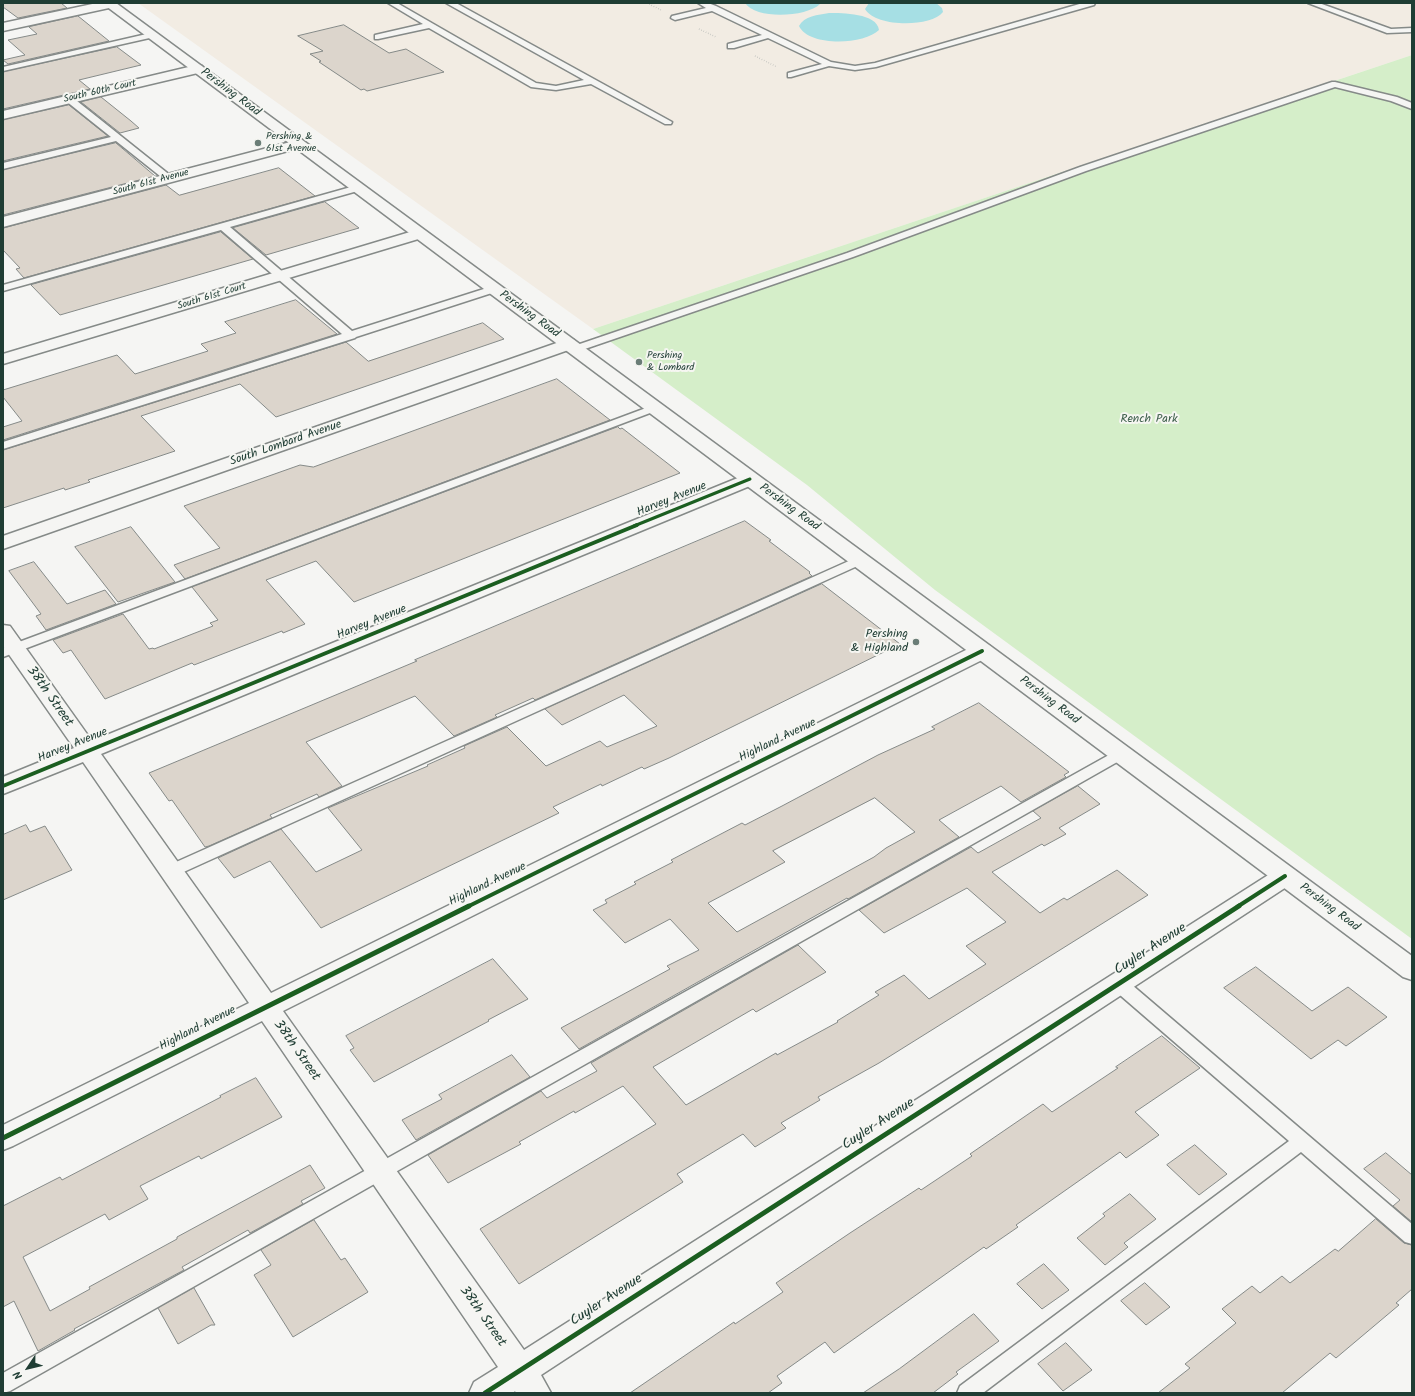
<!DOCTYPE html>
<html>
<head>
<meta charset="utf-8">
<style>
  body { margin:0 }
  #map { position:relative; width:1415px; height:1396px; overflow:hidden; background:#f5f5f3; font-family:Kalam,sans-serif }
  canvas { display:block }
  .frame { position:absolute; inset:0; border:4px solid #1f3d34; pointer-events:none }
  .north { position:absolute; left:8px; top:1348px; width:40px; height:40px; -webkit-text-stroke:3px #f6f6f2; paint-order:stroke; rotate:235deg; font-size:11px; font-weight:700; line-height:16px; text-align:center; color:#1f3d34 }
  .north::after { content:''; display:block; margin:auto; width:14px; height:18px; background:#1f3d34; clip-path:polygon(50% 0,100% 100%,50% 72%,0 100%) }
</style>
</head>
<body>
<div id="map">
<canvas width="1415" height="1396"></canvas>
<div class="frame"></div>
<div class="north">N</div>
</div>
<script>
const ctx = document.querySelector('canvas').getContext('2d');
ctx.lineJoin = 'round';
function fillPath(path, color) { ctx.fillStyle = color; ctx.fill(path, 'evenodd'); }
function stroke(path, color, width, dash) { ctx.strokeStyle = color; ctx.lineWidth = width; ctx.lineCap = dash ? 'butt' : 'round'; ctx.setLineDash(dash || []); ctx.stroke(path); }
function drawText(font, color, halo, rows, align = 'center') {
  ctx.font = font + ' Kalam,sans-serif'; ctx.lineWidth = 4; ctx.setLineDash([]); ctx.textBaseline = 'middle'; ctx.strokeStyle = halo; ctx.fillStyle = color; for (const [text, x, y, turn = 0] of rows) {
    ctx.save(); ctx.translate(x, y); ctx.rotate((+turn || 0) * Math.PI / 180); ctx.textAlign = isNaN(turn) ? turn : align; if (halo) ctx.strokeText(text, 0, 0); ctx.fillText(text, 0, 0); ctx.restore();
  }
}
fillPath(new Path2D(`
  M138,3H1412V55L593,329Z`), '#f2ece3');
fillPath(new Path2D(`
  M1412,55V939L935,590L807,485L593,329Z`), '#d5eec9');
fillPath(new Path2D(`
  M745,3H820V4C807,17 756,20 745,3Z
  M869,3H936L942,8L943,12C930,28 875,27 865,9Z
  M829,13C842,13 877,13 879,30C864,45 809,47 799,26C804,16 818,15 829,13Z`), '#a6dfe4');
const building = new Path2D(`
  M3,3H61L67,8L18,18L3,7Z
  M78,16L109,41L8,64L3,60L25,55L8,40L37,34L29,27Z
  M344,25L389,53L406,49L444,72L367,91L364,89L361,90L319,62L321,61L310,54L323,51L298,36Z
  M117,47L141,65L79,80L90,89L3,109V72Z
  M101,97L131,121L139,128L120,133L81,102Z
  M69,105L108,136L3,161V120Z
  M116,143L155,176L3,215V170Z
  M279,168L315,196L24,278L16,269L20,268L3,250V228L166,185L179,195Z
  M325,202L359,228L266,255L233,228Z
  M221,232L253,259L60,315L31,285Z
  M296,300L337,334L3,440V427L22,421L3,397V390L117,355L135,374L208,351L201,344L236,333L225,322Z
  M483,323L504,339L276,417L240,384L141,416L175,451L88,480L90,482L65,490L64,488L3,508V450L346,342L368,361Z
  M557,379L610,420L185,579L174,565L220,548L184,506L300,465L313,467Z
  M618,427L620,429L622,428L680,473L354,602L316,561L266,580L305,624L283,633L282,631L194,665L192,663L105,699L71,650L63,653L53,640L123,614L149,649L153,648L154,649L213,626L210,623L218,620L192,587Z
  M745,521L771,540L769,541L810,572L809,573L812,576L535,700L533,698L495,715L497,717L454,736L415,696L306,742L342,786L319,797L317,794L270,815L272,818L209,846L205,847L172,800L169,801L149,773L417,661L415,660Z
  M131,527L175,582L118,602L75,547Z
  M34,562L67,604L105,590L116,604L46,630L36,616L41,614L9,571Z
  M822,584L900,644L669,758L644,769L642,767L602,786L601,784L553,807L559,813L321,928L270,861L234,878L218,858L281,829L316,872L362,850L328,808L428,766L427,765L465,748L464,746L507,727L546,766L600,741L607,747L657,726L624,695L562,725L545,709Z
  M979,703L1069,772L1064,775L1066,777L1021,802L1001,786L939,820L959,837L848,899L847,898L579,1049L561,1028L670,969L667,966L699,950L670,919L625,943L593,910L607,903L605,900L636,884L634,882L673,862L671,860L742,823L745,825L782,806L878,755L935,729L932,727ZM875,798L915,832L886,848L874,857L737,932L708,903L785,862L773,851Z
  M1078,786L1100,804L1059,828L1066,834L1044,846L1042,844L992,872L1040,913L1064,898L1067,900L1117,870L1148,895L879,1063L818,1097L820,1100L781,1123L786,1128L755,1147L743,1134L677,1174L683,1182L519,1284L480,1229L656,1124L623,1086L575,1113L574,1111L519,1142L521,1144L448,1183L428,1155L541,1091L547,1098L597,1071L591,1063L798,945L826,972L756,1012L753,1009L653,1067L686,1105L776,1053L777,1055L838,1022L837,1021L879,995L875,992L904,975L929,999L986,964L966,946L1006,922L967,888L884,933L859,910L971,847L978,853L1041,818L1033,811Z
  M26,825L30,832L45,826L72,870L3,900V835Z
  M493,959L528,999L488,1020L489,1021L374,1082L350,1050L354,1048L346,1036Z
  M1256,967L1312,1011L1348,987L1387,1017L1346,1046L1338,1040L1311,1059L1224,988Z
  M1162,1036L1200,1068L1135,1112L1159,1135L1126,1158L1120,1152L1016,1225L1018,1227L986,1249L984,1247L834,1353L825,1342L777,1376L782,1383L768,1393H630L734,1322L735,1324L783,1292L776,1283L850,1233L919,1188L921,1190L972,1156L970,1154L1043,1104L1052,1112L1118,1068L1116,1067Z
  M512,1055L530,1077L416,1140L402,1120L442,1099L439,1095Z
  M256,1078L282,1117L201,1159L199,1156L140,1186L148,1199L109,1220L105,1214L23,1257L50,1311L90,1289L89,1287L177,1239V1237L310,1165L325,1188L301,1201L303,1204L250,1233L248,1230L182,1267L184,1270L74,1329L75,1330L38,1351L14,1301L3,1307V1206L60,1177L62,1180L221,1097L220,1096Z
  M1195,1145L1227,1174L1199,1195L1167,1165Z
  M1386,1153L1412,1175V1222L1393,1206L1400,1200L1364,1169Z
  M1130,1194L1156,1219L1124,1243L1128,1247L1105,1265L1077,1238L1105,1216L1103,1214Z
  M1376,1219L1404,1243L1412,1245V1289L1396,1303L1399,1305L1336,1358L1330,1353L1282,1393H1158L1190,1368L1185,1364L1236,1323L1222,1309L1252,1286L1260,1293L1282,1276L1290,1283L1335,1249L1338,1251Z
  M314,1220L341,1260L345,1258L368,1292L293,1337L254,1275L271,1265L261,1250Z
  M1044,1264L1069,1290L1042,1309L1017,1284Z
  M1145,1283L1170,1307L1146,1325L1121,1301Z
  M194,1288L215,1325H211L178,1344L158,1308Z
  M974,1314L999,1341L956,1372L958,1374L933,1393H863L899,1369Z
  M1066,1343L1092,1370L1063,1391L1038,1364Z`);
fillPath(building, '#dcd5cc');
stroke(building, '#858a88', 1);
const service = new Path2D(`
  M388,3H397L536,83L556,86L584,80L446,3H456L672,122L671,124H665L591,84L556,90L531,87L429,28L378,39H375V35L423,24Z
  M698,3H708L716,6L831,62L855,66L875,63L1083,3H1095L1094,5L876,67L855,70L829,66L791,77H788V73L822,64L768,38L734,48H728V44L762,35L712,11L675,20L671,18L672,16L706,8Z
  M1308,3H1319L1391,29L1412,28V32L1387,33Z
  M151,33L155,35L154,37L3,71V67Z
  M1332,82H1335L1397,97L1412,103V109L1391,101L1335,87L1086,171L853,257L579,351H571L570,349L571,347L847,253L1080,167Z
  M69,96L72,97L171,176L173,178L171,180H165L116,141L3,169V163L111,137L66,101L65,99L66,97Z
  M358,185L363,188L361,190L230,227L352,331L490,287H498L499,289L498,291L356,337L355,338L3,449V442L342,334L221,230L3,291V285Z
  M654,405L658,406L660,408L658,410L3,657V648Z
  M860,556L864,557L866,560L864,563L177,875L171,877L165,875L163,871L165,867Z
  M1121,749L1126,751L1128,754L1126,757L10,1391L3,1393V1373L1116,751Z
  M1119,978L1125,979L1412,1224V1244L1405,1242L1301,1152L983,1393H957L960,1386L1289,1141L1113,989L1111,984L1113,979Z`);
const minor = new Path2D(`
  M197,65L202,66L203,69L202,72L3,119V111Z
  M298,140L303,141L305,144L303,147L3,227V217Z
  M420,229L425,231L428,234L425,237L3,364V354Z
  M568,339L574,340L576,344L574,348L3,549V536Z
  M750,473L757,475L759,479L757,483L101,754L271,993L974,646L982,644L990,646L993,651L990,656L283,1011L524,1350L1276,870L1285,867L1294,870L1297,876L1294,882L541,1375L551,1393H516L515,1391L513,1393H469L474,1382L498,1367L262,1021L13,1146L3,1150V1125L249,1003L83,762L3,794V777L74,748L3,646V625L10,626L92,741Z`);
const tertiary = new Path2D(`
  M97,3L115,4L113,7L109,8L3,31V23Z`);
const secondary = new Path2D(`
  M102,3H116L1412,956V980L1403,977Z`);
stroke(service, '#858a88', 3);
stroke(minor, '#858a88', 3);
stroke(tertiary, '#858a88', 3);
stroke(secondary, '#858a88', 3);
stroke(new Path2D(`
  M647,3L661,10
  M699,29L716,37
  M755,56L777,67`), '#b0b4b2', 1.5, [0.5, 2]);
fillPath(service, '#f5f5f3');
fillPath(minor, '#f5f5f3');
fillPath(tertiary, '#f5f5f3');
fillPath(secondary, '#f5f5f3');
stroke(new Path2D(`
  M634,526L750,479`), '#1b5e20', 3);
stroke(new Path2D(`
  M3,786L637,525
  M467,907L982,651
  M1237,907L1285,876`), '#1b5e20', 4);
stroke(new Path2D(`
  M3,1138L469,906
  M485,1393L1239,906`), '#1b5e20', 5);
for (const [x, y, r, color] of [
  [258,143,4,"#6a7d77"],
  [639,362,4,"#6a7d77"],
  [916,642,4,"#6a7d77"]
]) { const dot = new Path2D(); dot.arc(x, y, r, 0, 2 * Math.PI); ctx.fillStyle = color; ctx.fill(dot); stroke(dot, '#f6f6f2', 1.5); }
drawText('10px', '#1f3d34', '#f6f6f2', [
  ["South 60th Court",100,92,-13],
  ["South 61st Avenue",151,183,-15],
  ["South 61st Court",212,297,-17]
]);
drawText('10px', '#1f3d34', '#f6f6f2', [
  ["Pershing &",266,137],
  ["61st Avenue",266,149],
  ["Pershing",647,356],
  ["& Lombard",647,368]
], 'left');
drawText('12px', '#1f3d34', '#f6f6f2', [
  ["Pershing Road",230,93,37],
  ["Pershing Road",529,315,36],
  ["South Lombard Avenue",286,444,-19],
  ["Harvey Avenue",672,500,-22],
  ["Pershing Road",789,508,36],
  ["Harvey Avenue",372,623,-22],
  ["Pershing Road",1049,701,37],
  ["Highland Avenue",778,741,-26],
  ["Harvey Avenue",73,746,-22],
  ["Highland Avenue",488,885,-26],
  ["Pershing Road",1329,908,37],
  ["Highland Avenue",198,1029,-27]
]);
drawText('12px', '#3e5f4b', '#f6f6f2', [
  ["Rench Park",1149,420]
]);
drawText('12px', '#1f3d34', '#f6f6f2', [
  ["Pershing",908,635],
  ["& Highland",908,649]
], 'right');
drawText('14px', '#1f3d34', '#f6f6f2', [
  ["38th Street",49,697,55],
  ["Cuyler Avenue",1151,950,-33],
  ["38th Street",296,1051,55],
  ["Cuyler Avenue",879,1125,-33],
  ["Cuyler Avenue",607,1301,-33],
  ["38th Street",482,1317,55]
]);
</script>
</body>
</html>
